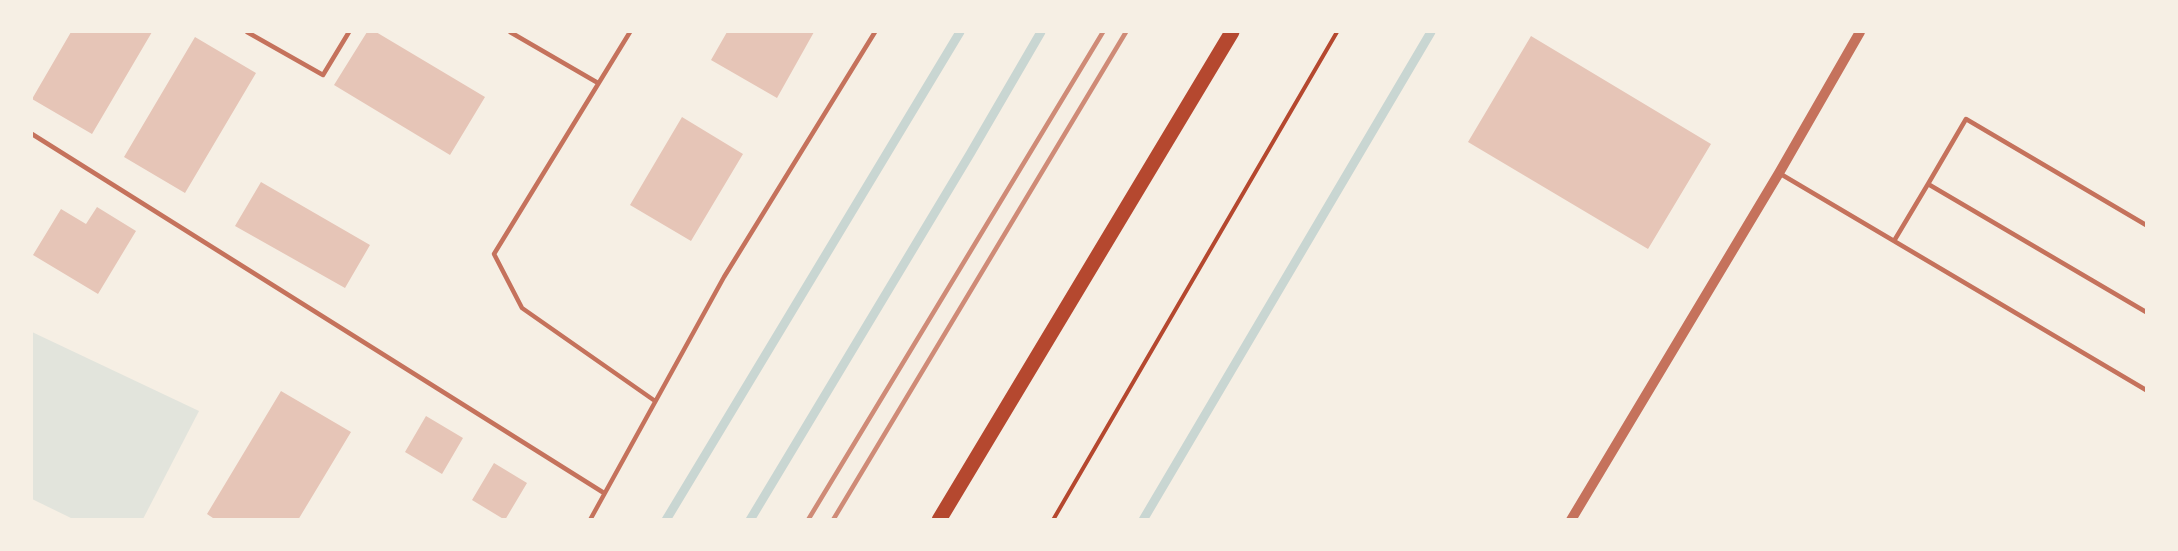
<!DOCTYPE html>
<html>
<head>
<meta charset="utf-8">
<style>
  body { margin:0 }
  #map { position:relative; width:2178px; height:551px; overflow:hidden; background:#f6efe4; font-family:Mulish,sans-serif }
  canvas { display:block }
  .frame { position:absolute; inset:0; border:33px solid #f6efe4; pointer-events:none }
</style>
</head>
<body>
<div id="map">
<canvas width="2178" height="551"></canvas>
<div class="frame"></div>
</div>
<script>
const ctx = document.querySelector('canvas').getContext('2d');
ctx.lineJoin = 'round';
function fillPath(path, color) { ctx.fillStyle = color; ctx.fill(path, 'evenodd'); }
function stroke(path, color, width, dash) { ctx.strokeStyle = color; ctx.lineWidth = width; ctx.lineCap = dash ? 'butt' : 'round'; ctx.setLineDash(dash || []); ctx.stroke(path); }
fillPath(new Path2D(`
  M32,332L199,411L143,519H73L32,499Z`), '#e2e4dc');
stroke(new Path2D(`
  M666,520L960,32
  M750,520L970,154L1041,32
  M1143,520L1431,32`), '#c9d6d2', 9);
fillPath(new Path2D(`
  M71,32H152L92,134L32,99Z
  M367,32H376L485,97L450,155L334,85Z
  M727,32H814L777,98L711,60Z
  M1531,36L1711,144L1648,249L1468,142Z
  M195,37L256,73L185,193L124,157Z
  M682,117L743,154L691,241L630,205Z
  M261,182L370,245L345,288L235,226Z
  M97,207L136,231L98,294L33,255L61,209L86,224Z
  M281,391L351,432L298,520H216L207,514Z
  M426,416L463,438L442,474L405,452Z
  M494,463L527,483L505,520L472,500Z`), '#e6c5b7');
stroke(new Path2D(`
  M1053,520L1337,32`), '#b5482f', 4);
stroke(new Path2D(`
  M247,32L323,75L349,32
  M510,32L598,83
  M630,32L494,254L522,308L655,401
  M32,134L604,493
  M1779,173L2146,390
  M2146,225L1966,119L1928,184L2146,312
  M1894,241L1928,184
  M590,520L724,277L875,32`), '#c5725c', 4.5);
stroke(new Path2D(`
  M1571,520L1779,173L1860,32`), '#c5725c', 10);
stroke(new Path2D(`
  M939,520L1232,32`), '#b5482f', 15);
stroke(new Path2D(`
  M808,520L1103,32
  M833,520L1126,32`), '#cf8b77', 4.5);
</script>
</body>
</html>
